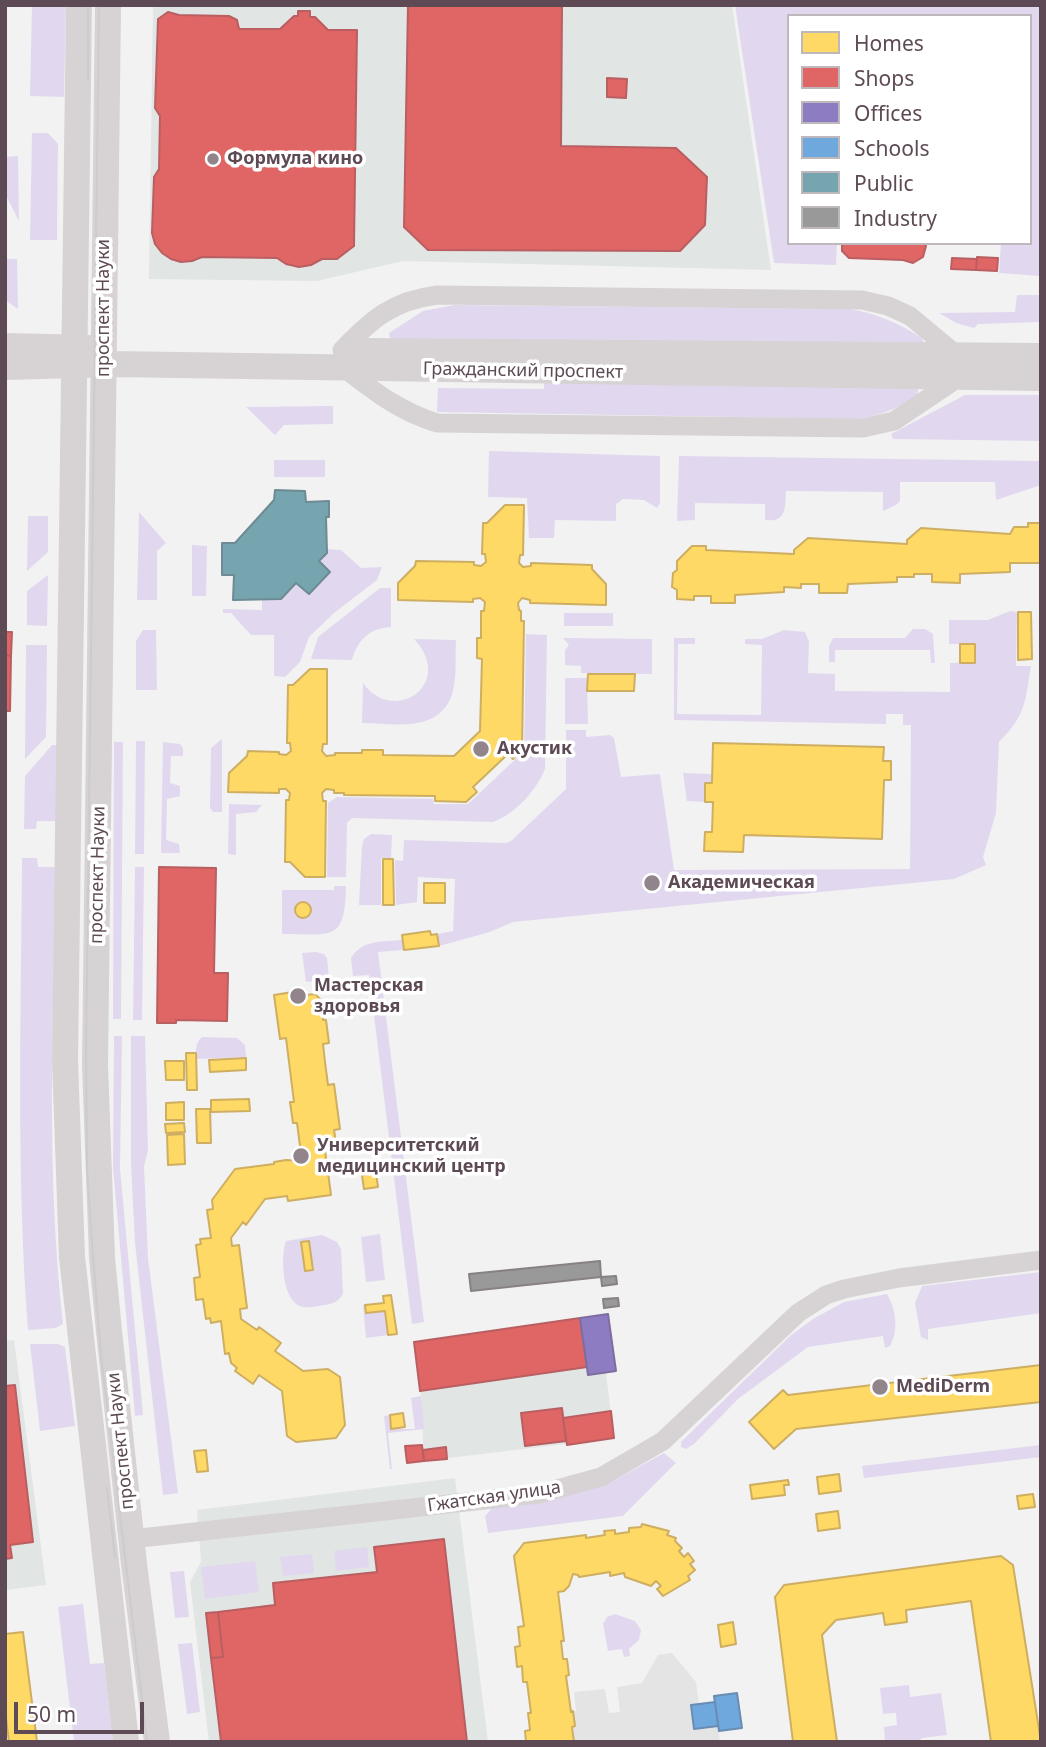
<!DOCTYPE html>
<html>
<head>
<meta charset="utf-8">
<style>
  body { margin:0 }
  #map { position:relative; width:1046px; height:1747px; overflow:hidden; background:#f2f2f2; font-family:"Noto Sans",sans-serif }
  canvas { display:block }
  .frame { position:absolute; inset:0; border:7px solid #5d4a54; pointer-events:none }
  .legend { position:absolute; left:787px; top:14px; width:245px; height:231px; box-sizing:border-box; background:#fff; border:2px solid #beb7bb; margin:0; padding:9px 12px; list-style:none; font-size:21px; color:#5d4a54 }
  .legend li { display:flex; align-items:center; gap:14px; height:35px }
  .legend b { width:35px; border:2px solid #beb7bb }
  .scale { position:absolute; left:14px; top:1702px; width:130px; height:32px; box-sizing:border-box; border:4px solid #5d4a54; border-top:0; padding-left:9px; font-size:21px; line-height:24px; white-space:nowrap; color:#5d4a54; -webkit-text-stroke:5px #fff; paint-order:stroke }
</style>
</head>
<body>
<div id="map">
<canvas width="1046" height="1747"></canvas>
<div class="frame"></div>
<ul class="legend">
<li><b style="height:19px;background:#ffd966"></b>Homes</li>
<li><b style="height:19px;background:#e06666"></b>Shops</li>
<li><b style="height:19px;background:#8e7cc3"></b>Offices</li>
<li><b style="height:19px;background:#6fa8dc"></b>Schools</li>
<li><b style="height:19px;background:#76a5af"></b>Public</li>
<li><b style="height:19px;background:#999"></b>Industry</li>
</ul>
<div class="scale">50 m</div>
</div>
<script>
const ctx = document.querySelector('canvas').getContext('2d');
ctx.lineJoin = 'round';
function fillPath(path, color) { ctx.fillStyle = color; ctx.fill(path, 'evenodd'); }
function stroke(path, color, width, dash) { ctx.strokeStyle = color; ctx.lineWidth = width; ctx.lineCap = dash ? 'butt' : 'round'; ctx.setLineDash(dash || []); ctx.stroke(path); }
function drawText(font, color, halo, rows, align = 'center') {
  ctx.font = font + ' "Noto Sans",sans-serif'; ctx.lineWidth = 7; ctx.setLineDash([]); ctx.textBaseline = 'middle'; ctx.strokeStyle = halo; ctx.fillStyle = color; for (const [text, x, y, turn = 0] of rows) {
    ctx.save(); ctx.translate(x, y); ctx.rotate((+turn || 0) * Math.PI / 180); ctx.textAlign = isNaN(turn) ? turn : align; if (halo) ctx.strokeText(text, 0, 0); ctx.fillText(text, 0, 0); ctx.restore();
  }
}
fillPath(new Path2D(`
  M153,5H732L771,270L403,261L317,281L149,279Z
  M608,1314L616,1371L606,1373L614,1438L424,1461L421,1396L414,1342Z
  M14,1340L46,1585L5,1590V1341Z
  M455,1478L488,1742H209L190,1582L201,1562L197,1510Z`), '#e1e5e4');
fillPath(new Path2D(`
  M672,1653L696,1682L699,1704L691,1706L694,1729L718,1726L720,1742H574L573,1711H576L574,1692L605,1689L609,1713L620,1712L617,1687L642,1683L658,1655Z`), '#e3e4e3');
fillPath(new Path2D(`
  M32,5H66L64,97L30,96Z
  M735,5H1041V276L999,273L1001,243H1030V16H789V243H837L836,265L774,263Z
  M32,133H48L58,144L57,240H30Z
  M18,156L19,221L5,194V157Z
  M5,259H17L18,309L5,300Z
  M1017,295H1041V322L978,324L974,328L956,323L939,313L1015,312Z
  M455,305L850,309C878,314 898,323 922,338L924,343L390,339L389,333L423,311Z
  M544,380L915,385L918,390L917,396C899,408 878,417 856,419L437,412L438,388L544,389Z
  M965,395H1041V441L893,439L891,434Z
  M333,406V424L284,425L275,435L246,407Z
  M489,451L660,456V503L657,508L644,500L623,499L616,504V521L555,520L554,538H529L527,498L488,497Z
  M679,456L1041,461V485L996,500L995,482H900V501L896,505L883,511V492L786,491C785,507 787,523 765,520V504L695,503V520L677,521Z
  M274,460H325V477H274Z
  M139,512L166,543L157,551V600H137Z
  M28,516H48V552L27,571Z
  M192,545L207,546L206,596H192Z
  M326,549L341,550L361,568L382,567L377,580L334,613L309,637L300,662L285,677L274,676V635H251L231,613H223V609L262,610V599H281L296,583L309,594L330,572L319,561L327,553Z
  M48,575L47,626L27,625V591Z
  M380,588H391V627C370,628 357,640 352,660L311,659L318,637Z
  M1010,611L1017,612L1016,666H1031C1025,703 1026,715 999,742L996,813L983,857L986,865L954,879L513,922L490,932L439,946L437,934L453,931L455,879L418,877L417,902L396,905L395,860L403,861L404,840L506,843L511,841L566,789V730H586V737L610,735L614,738L621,777L660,774L674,870L910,869L911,725H903V714H886V724L674,720V638H695V644H678L677,714L761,715L762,645L745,644V639H762L784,630L805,632L809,642L808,673L835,674V691L950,692V663L975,662V644H949V620H988Z
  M564,613H613V626H564Z
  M913,629H925L933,634L935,663H931L930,650H835V662H829V646L833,638H905Z
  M143,630H156L157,690H136V641Z
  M526,634L547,635L545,769C536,791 516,813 493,822L352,818L347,823L346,877H327L328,803L337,797L433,799L434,804H468L524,751Z
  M563,638L652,639V674L581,673V666L565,665V650L569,645Z
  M414,639L456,640C455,656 457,675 453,691C442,733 396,724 362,723L363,683C394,726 456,684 414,639Z
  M26,645H47L46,737L25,759Z
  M565,678H587L588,724H565Z
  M222,739V812H213L210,808L211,748Z
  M136,741H145L144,854H135Z
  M114,742H123L121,1019H113Z
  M163,742L180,744L183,748V756H171L170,783L180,786V796L167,799L166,840L179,844L180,853H161Z
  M52,745H57L56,821H37L36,829H24L25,776Z
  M683,773L712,774V783H705V802L687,801Z
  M229,804L262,805L256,812L236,814V855L228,854Z
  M371,834L392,835L391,858H381V905H359L362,846L364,839Z
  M22,858H37L38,867H56C53,1019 46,1172 63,1324L56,1328L28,1330C16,1173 21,1015 22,858Z
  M135,867H144L142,1020H133Z
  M334,886H346C345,943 332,934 282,934V890H334Z
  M403,940L404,950L378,952L424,1322L412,1324L369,975L353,976L351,958C363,939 382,942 403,940Z
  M316,952L324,954L327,958L329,979L306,982L302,953Z
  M114,1036H122L120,1169L143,1415L135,1416L113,1168Z
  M131,1036H145L148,1150L144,1166L148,1258L178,1493L163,1495L135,1243L131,1163Z
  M202,1037L237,1038L245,1045L246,1057L196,1059C196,1050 195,1043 202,1037Z
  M380,1234L385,1280L366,1282L361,1237Z
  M322,1235L337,1242L341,1249L343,1294C337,1304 330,1304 319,1306C314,1307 307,1308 302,1307C282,1302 280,1256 286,1241Z
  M1041,1272V1313L928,1329V1340L921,1337L915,1303L922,1286Z
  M887,1294C896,1310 899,1330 890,1346L885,1348L883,1336L808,1347L738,1399L694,1444L686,1449L681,1447V1442L790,1336L813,1319L844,1302Z
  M363,1305H365L366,1313L385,1311L388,1335L366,1338Z
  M30,1344H58L65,1347L75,1426L40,1431Z
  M421,1396L424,1429L388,1433L392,1469H390L384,1416L390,1415L392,1429H415L411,1398Z
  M1041,1445V1457L864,1478L862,1466Z
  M664,1453L676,1463L623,1516L488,1533L485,1516L493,1507L598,1487L613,1481Z
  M367,1547L369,1567L336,1571L334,1551Z
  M312,1554L314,1573L283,1576L280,1557Z
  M255,1561L259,1592L205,1599L201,1567Z
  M184,1571L189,1617L175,1618L170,1572Z
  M83,1604L90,1664L104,1663L113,1742H74L58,1607Z
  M615,1614L635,1621L641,1630L639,1640L629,1649L630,1656L624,1657L622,1649L608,1651L603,1624L607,1617Z
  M192,1643L200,1712L187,1714L178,1644Z
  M909,1685L910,1697L941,1693L947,1735L922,1738L918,1742H885L884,1727L897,1725L896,1713L883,1714L880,1688Z`), '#e1d8ef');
const homes = new Path2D(`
  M505,505H524L523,555H520L519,563L523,567L531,566V563L592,565V569L606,584V605L530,603V600L522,598L518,603L519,610L521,611V621H524L522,750L513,759L508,754L473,787L477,792L466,802L435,801V796L344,795V793H334V790L326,789L322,793L323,801H326L325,877H305L290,862H285L286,800H289L290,793L286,789H279V793L228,792L229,773L247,756L248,751L279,752V754L286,755L291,751L290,743H287L288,685H293L310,669H327V744H323L322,751L326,756L335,755V753H362V750H383V755L454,756L480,731L482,659L477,658V638H481V611H484L485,602L480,598L473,599V602L398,600V583L415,566L416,561L474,562V565L481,566L486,562L485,554H482L483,523H487Z
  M1028,523H1041V563H1010V572L960,574V583L932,582V574H914V577H897V582L848,584L847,593H819V584H801V588L784,587V592L735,595V603H711V596H694V600L677,599V590L672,587L673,573L677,570V561L692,546H706V550L794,554V550L808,538L907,544V540L921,528L1010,534L1014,527H1028Z
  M1018,612H1031L1032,659L1018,660Z
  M960,644H975V663H960Z
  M588,674H635L634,691H587Z
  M713,743L884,747L883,761H891V780H884L882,839L744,835L743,852L704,851L705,832H712L713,802H705V783H712Z
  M383,859H393L394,905H383Z
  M424,883H445V903H424Z
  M295 910a8 8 0 1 1 16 0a8 8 0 1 1-16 0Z
  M430,931L431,935L437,934L439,946L404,950L402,935Z
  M305,990L306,995L315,994L321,1000L323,1020H326L329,1043L323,1044L325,1062L328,1085L334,1084L340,1129L334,1130L337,1148L325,1150L331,1195L288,1201L287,1196L265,1199L246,1225L243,1222L231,1238L232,1246L239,1245L247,1308L240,1309L241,1319L257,1330L259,1327L281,1343L275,1351L303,1371L328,1369L340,1377L345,1425L336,1438L296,1442L287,1436L282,1391L259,1375L253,1384L235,1371L237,1368L231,1363L229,1353L225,1354L221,1321L211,1323L210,1318L206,1319L203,1299L196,1300L194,1278L200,1277L196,1245L201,1244L200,1239L211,1238L207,1210L213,1209L212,1200L235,1169L274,1164V1162L286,1160L302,1161L297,1123H293L290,1102H294L286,1038L280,1039L274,995Z
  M186,1053H196L197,1090H187Z
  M246,1058V1070L210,1072L209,1060Z
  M165,1061H184V1080H166Z
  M249,1099L250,1111L211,1112V1100Z
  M184,1102V1120H166V1103Z
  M196,1109H210L211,1143H197Z
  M184,1123L185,1132L166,1133L165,1124Z
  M184,1134L185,1164L168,1165L167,1135Z
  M376,1173L378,1187L364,1189L362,1175Z
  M309,1241L313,1270L305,1271L301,1242Z
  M391,1295L397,1334L388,1335L385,1311L366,1313L365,1305L384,1303L383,1296Z
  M1041,1365V1402L796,1429L774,1449L749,1422L783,1390L788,1395Z
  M403,1413L405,1427L391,1429L390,1415Z
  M206,1450L208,1471L197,1472L194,1451Z
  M839,1474L841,1491L819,1494L817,1477Z
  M788,1480L789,1485H784L785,1495L752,1499L750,1485Z
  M1033,1494L1035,1507L1019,1509L1017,1496Z
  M838,1511L840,1528L818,1531L816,1514Z
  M642,1524L669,1531L667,1535L676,1538L675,1541L682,1548L679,1551L684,1557L688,1553L694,1561L690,1564L695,1570L688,1576L690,1580L663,1596L657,1589L661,1586L656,1581L651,1586L625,1577L624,1573L610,1576V1572L579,1577L578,1575L573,1574L569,1586L564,1591L558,1592L564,1641H561L563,1659H567L569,1675L566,1676L571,1712L573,1711L575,1726L572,1727L574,1742H526L525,1731L530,1730L528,1713H531L527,1682H523L522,1666L517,1667L515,1647L520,1646L518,1627L524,1626L514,1556L524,1543L586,1535V1538L605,1535L604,1531L615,1530V1534L629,1532V1528L641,1527Z
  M1001,1556L1013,1565L1041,1742H991L971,1601L906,1610L907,1622L885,1625L883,1613L836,1620L822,1635L837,1742H793L775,1597L784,1585Z
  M733,1622L736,1644L721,1647L718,1625Z
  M23,1632L37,1742H9L5,1709V1634Z`);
fillPath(homes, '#ffd966');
stroke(homes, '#ceae61', 2);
const shops = new Path2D(`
  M408,5H562L561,146L676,148L707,177L705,225L680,251L428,250L404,227Z
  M298,11H310V17H315L328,30H357L354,246L337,259H322L311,265L299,267L286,264L277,258L202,257L192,261L181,262L171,259L162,253L155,244L152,233L154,177L159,169L160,116L155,108L158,19L168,12L179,15L229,16L237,20L239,29H280L294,16H298Z
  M607,78L627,79L626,98L607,97Z
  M842,243H925L926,246L923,257L913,263L903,260L849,258L842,251Z
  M977,257L998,258L997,271L976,270Z
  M952,258L977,259L976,270L951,269Z
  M5,632H12L11,656L5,655Z
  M5,655L11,656L10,711H5Z
  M159,867L216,868L214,973H228L227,1021L176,1020V1023H157Z
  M580,1318L587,1367L420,1391L414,1342Z
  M15,1385L33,1542L10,1545L12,1558L5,1559V1386Z
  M562,1408L566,1441L525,1446L521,1413Z
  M611,1411L614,1438L567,1445L563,1418Z
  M422,1445L424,1461L407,1463L405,1446Z
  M446,1447L447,1459L424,1461L423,1450Z
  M444,1539L467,1742H221L211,1658L223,1657L218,1612L275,1605L273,1583L377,1572L374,1547Z
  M218,1612L223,1657L211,1658L206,1613Z`);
fillPath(shops, '#e06666');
stroke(shops, '#b95e61', 2);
const offices = new Path2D(`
  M608,1314L616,1371L588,1375L580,1318Z`);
fillPath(offices, '#8e7cc3');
stroke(offices, '#7f6da2', 2);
const schools = new Path2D(`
  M737,1693L742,1728L719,1731L714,1696Z
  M715,1702L718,1726L694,1729L691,1705Z`);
fillPath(schools, '#6fa8dc');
stroke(schools, '#6a8cb3', 2);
const public = new Path2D(`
  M275,490L305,491L306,502L329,501V517H326L327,553L319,561L330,572L309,594L296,583L281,599L233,600L234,575H222V543H235L274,500Z`);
fillPath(public, '#76a5af');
stroke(public, '#6e8a94', 2);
const industry = new Path2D(`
  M600,1261L601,1277L471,1291L469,1274Z
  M616,1276L617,1284L602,1286L601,1277Z
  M618,1298L619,1306L604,1308L603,1299Z`);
fillPath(industry, '#999');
stroke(industry, '#878184', 2);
stroke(new Path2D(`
  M342,350C372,319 392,301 437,295L862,300L888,306L910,316L958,356
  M344,368C375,392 399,411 437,423L863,428L894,421L958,378
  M131,1539L539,1494L601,1477L663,1441L798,1313L826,1295L844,1289L899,1278L1041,1260`), '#d7d3d5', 19);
stroke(new Path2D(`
  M79,5L65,1060L72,1257L126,1742
  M108,5L95,1065L102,1258L109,1331L134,1564L157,1742
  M5,346L91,348
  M360,351L1041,356
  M5,367L113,364L1041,378`), '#d7d2d4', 26);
stroke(new Path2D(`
  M99,5L86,1050L87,1169L93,1257L101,1355L147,1742
  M88,79V5
  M107,1488L115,1557`), '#cecbcd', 2);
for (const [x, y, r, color] of [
  [213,159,7,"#91858b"],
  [481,749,9,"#91858b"],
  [652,883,9,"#91858b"],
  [298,996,9,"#91858b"],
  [301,1156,9,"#91858b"],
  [880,1387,9,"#91858b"]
]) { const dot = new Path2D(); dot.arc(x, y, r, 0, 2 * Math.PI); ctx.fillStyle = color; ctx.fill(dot); stroke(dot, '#fff', 2.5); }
drawText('bold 18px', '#5d4a54', '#fff', [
  ["Формула кино",227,159],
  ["Акустик",497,749],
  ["Академическая",668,883],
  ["Мастерская",314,986],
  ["здоровья",314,1007],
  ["Университетский",317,1146],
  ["медицинский центр",317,1167],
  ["MediDerm",896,1387]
], 'left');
drawText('18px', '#5d4a54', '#fff', [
  ["проспект Науки",104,308,-90],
  ["Гражданский проспект",523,371,1],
  ["проспект Науки",98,875,-89],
  ["проспект Науки",121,1441,-96],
  ["Гжатская улица",494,1497,-8]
]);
</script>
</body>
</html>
